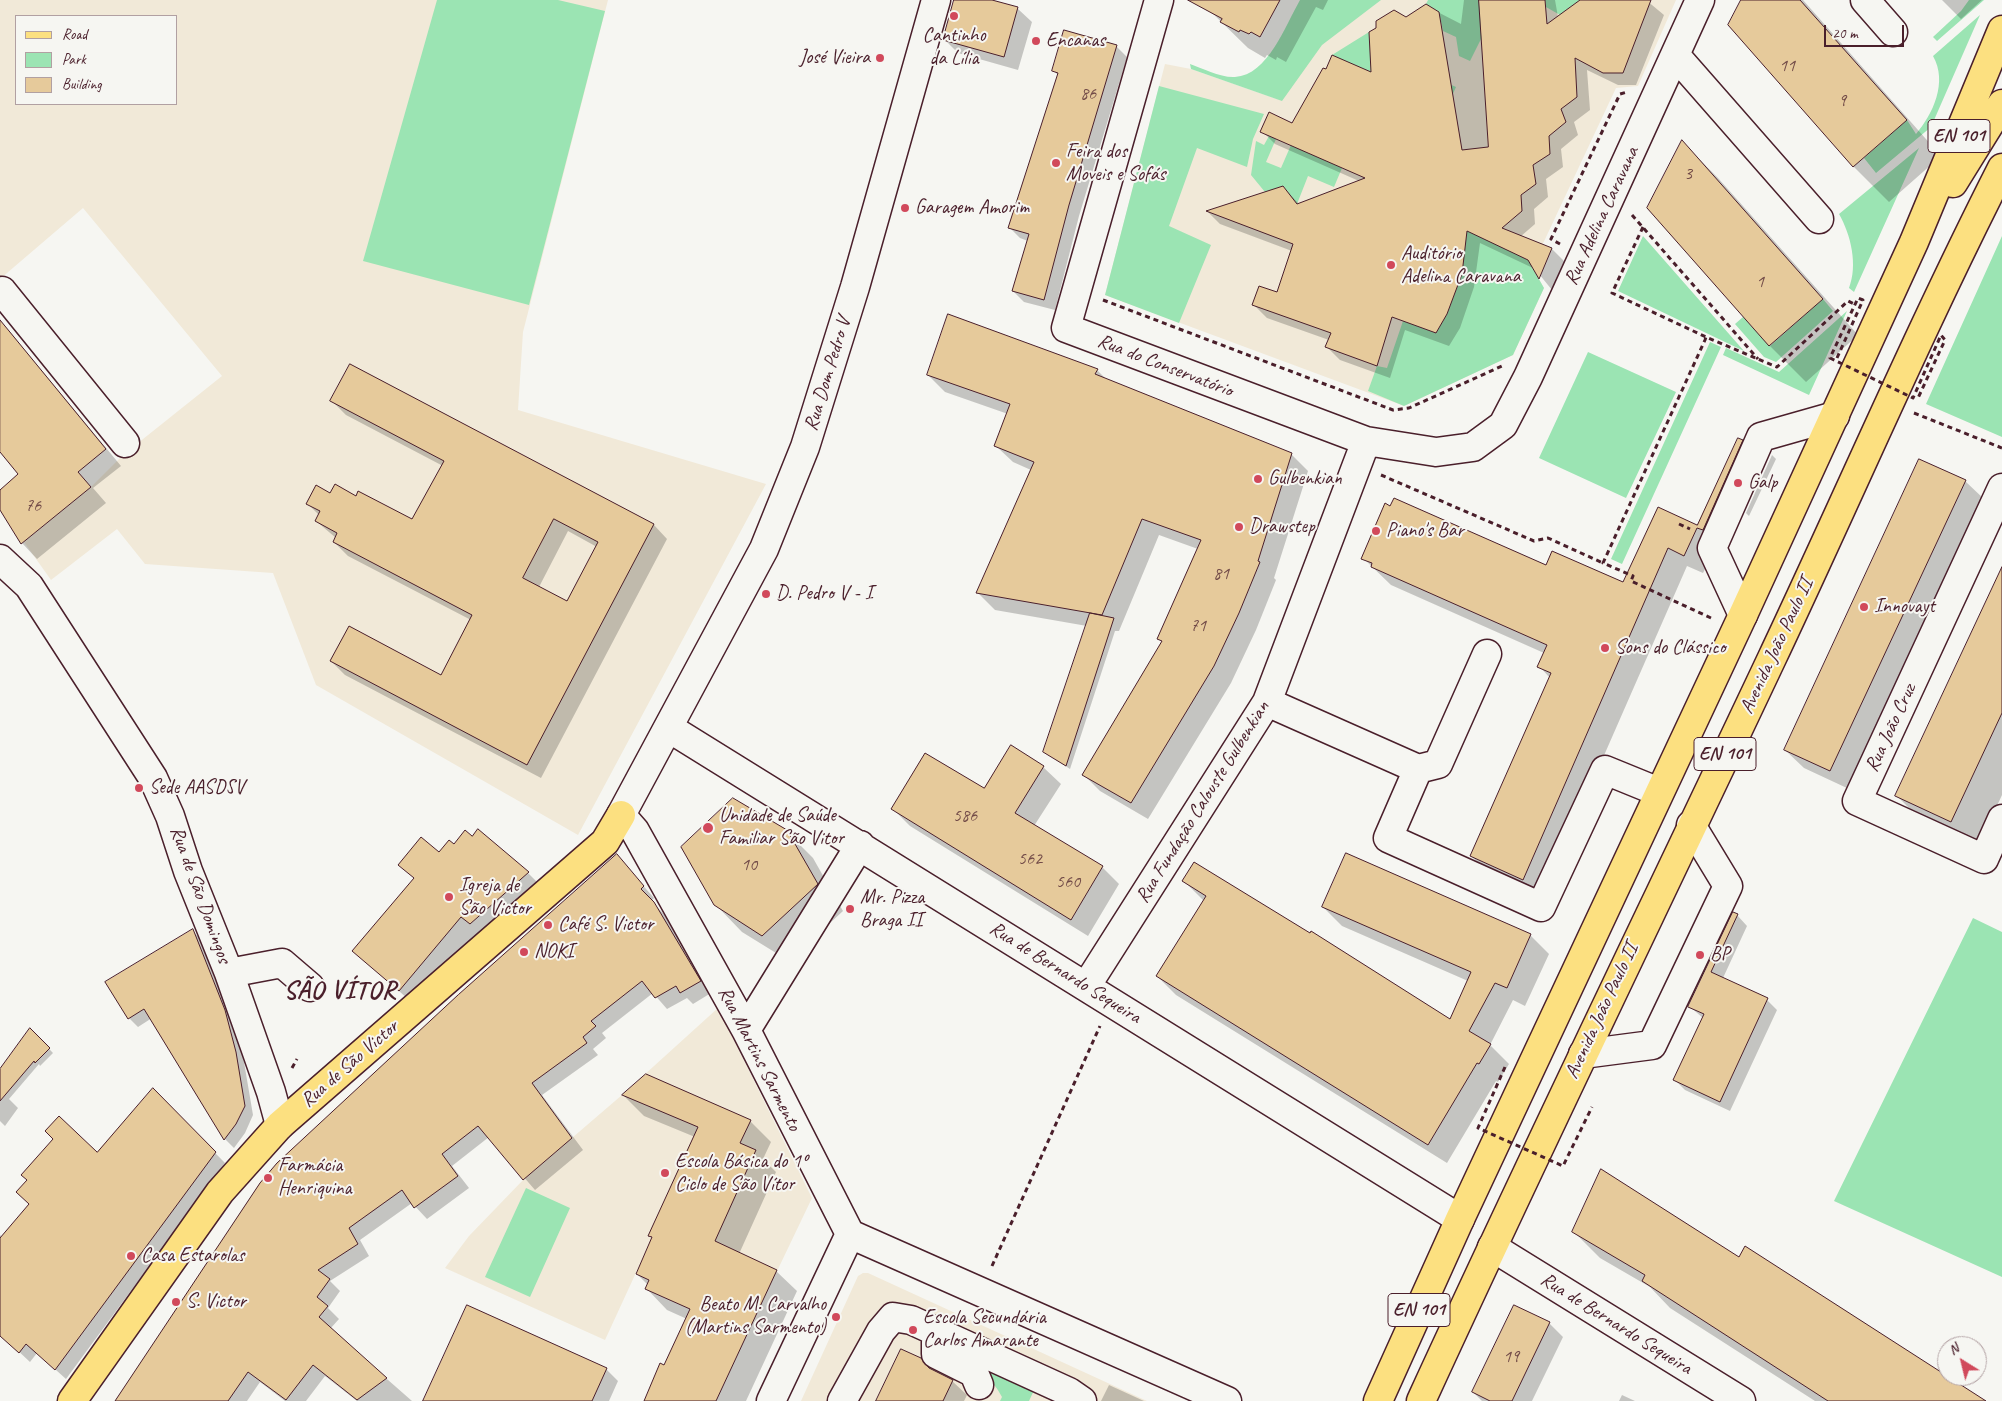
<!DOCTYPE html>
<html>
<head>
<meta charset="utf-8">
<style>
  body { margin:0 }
  #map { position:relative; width:2002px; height:1401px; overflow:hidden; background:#f6f6f2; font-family:Caveat,sans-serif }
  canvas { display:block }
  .legend { position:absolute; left:15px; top:15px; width:162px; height:90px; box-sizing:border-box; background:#f6f6f2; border:1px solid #b1a0a2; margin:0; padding:6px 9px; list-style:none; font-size:15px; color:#4a1f2b }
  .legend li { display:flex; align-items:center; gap:10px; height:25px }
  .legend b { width:25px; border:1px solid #b1a0a2 }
  .north { position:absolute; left:1937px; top:1336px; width:50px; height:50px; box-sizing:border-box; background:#f6f6f2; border:1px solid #b1a0a2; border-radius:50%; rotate:324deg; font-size:14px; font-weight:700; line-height:20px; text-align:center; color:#4a1f2b }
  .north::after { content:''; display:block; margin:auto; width:18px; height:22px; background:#d1495b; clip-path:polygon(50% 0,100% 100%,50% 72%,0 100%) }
  .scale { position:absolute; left:1824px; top:25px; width:80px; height:22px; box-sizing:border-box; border:2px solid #4a1f2b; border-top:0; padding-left:6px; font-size:15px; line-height:18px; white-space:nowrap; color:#4a1f2b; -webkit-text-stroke:4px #f6f6f2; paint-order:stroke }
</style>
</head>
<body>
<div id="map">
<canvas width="2002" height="1401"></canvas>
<ul class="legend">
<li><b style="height:6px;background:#fce080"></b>Road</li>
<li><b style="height:14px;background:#9be4b3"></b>Park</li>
<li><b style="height:14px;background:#e6ca9b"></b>Building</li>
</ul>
<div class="north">N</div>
<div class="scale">20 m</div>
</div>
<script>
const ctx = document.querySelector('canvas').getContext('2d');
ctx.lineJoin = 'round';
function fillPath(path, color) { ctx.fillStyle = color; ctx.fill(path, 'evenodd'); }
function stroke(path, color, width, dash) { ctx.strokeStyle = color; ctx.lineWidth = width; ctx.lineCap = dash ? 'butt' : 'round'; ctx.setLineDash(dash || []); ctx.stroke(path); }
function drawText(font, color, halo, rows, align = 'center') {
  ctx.font = font + ' Caveat,sans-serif'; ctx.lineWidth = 4; ctx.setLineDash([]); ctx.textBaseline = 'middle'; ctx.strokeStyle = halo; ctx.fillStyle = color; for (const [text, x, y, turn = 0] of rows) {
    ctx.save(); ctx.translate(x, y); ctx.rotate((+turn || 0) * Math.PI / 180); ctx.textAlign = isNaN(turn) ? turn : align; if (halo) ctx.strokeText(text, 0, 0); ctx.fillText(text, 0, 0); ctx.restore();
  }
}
fillPath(new Path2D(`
  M0,0H608L523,332L518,410L766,484L578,835L316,685L273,573L145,564L117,529L51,580L24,542L91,487L123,455L222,376L83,208L0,279ZM16,16H176V104H16Z
  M1323,0H1676L1638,86L1616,88L1532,267L1544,288L1513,355L1404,406L1105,295L1165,64L1191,69L1277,99Z
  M718,1008L812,1198L768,1290L646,1251L605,1340L445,1268L469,1236L523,1180L622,1095Z
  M863,1273H868L1147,1401H801L858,1276Z`), '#f1e9d8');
fillPath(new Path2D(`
  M437,0H558L605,11L529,305L363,261Z
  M1300,0H1381L1322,45L1282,101L1191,69L1190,64C1202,68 1221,78 1235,77C1268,75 1285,26 1300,0Z
  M1428,0H1479L1480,9L1493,15L1470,61L1459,56L1456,37L1443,31L1439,12L1426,4Z
  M1545,0H1580L1560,15L1546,7Z
  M1969,0H1984L1937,41L1933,37L1961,11Z
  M1980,15L1931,127L1876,173L1864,158L1907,120L1916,134C1933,114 1948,82 1933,56Z
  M1369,32V44L1376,40L1392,58L1456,87L1442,118L1332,55Z
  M1159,86L1264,114L1253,139L1247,167L1197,148L1169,226L1211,245L1179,323L1105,295Z
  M1269,136L1276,139L1266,162L1281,168L1291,145L1342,168L1334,187L1308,176L1297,204L1283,186L1265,192L1251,175L1256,141L1264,145Z
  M1919,148L1854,292L1849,288C1858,265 1851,235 1839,214Z
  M1450,222L1534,263L1532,267L1544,288L1513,355L1404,406L1368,391L1377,366L1387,368L1403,321L1436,333L1447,314L1462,274Z
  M1643,236L1744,351L1618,291Z
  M2002,236V437L1926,404Z
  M1823,299L1833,311L1776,362L1764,357L1735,324L1743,317L1770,346Z
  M1847,311L1809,395L1723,355L1726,348L1779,372Z
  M1710,342L1721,347L1622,564L1611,559Z
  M1588,352L1676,392L1626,498L1539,458Z
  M1973,918L2002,932V1277L1834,1201Z
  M526,1188L570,1208L530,1297L485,1277Z
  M958,1358L1035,1388L1029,1401H1000L1002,1397C992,1377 977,1369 958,1358Z`), '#9be4b3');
fillPath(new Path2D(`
  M956,0H988L1018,9L1032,22L1018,70L958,53L945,40Z
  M1210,0H1328L1323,10L1316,7L1286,62L1277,57L1276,60L1267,55L1265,58L1248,48L1206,7Z
  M1464,0H1555L1558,17L1582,0H1646L1664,15L1636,85H1618L1587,70L1590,110L1574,122L1578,135L1561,149L1563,167L1546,179L1548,197L1534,209L1535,224L1520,237L1552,249L1565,262L1552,290L1535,269L1480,243L1474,287L1460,328L1449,346L1405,330L1390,378L1340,360L1327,347L1329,340L1267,318L1254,305L1278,294L1292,251L1220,224L1208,212L1283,187L1299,204L1359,181L1275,144L1262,131L1292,124L1372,74L1406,18L1426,6L1461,24Z
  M1743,0H1803L1941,156L1889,202L1854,167L1730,25Z
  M1942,0H1982L1961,19Z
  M1116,46L1127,57L1079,216L1055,310L1024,302L1013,291L1028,241L1020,238L1009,227L1058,75L1053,70Z
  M1682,142L1718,178L1858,335L1806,382L1770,346L1703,270Z
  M0,320L121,466L93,488L106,503L37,559L22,543L0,508V492L20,475L0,450Z
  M351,365L654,525L667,539L541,778L345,675L331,661L442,676L471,620L348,556L334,542L336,538L316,521L319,515L307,503L330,495L356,497L413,521L443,466L346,415L332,401ZM568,531L597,547L567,602L539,587Z
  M1097,370L1107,380L1291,454L1308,471L1274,578L1276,580L1256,630L1231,683L1148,819L1100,791L1083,774L1163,642L1159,638L1198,549L1159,535L1119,631H1115L1070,769L1049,755L1087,626L995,610L978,593L1031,470L1013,462L996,446L1008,414L945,392L928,375Z
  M1742,441L1760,460L1703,573L1687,566L1542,897L1490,874L1471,856L1550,678L1539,666L1544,653L1391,585L1363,558L1546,567L1624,584L1658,508L1698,526Z
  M1772,455L1776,459L1749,516L1746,513Z
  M1965,481L1984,499L1849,789L1804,768L1785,750Z
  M2002,570V795L1978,847L1923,822L1897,796Z
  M1043,767L1061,784L1034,826L1102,867L1119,884L1088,936L910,826L893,809L984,790Z
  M786,831L813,858L843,911L789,961L742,932L715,904Z
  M454,845L528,873L546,891L418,1008L354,951L415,879L400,865L439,853Z
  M617,856L654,898L651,901L665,915L711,993L693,1004L687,998L667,1009L653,993L602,1033L606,1038L593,1049L598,1055L542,1095L583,1150L535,1190L489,1137L452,1166L469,1188L427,1219L412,1203L360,1240L369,1256L330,1281L340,1291L328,1308L339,1319L330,1329L412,1401H357L325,1376L306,1401H285L260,1382L247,1401H117Z
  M1184,881L1450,1021L1468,981L1342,926L1323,907L1530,935L1549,954L1525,1006L1513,1000L1490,1045L1509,1064L1498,1082L1496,1081L1447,1163L1176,995L1157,976L1204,901Z
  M1737,915L1747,926L1723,978L1767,1000L1777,1010L1730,1111L1685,1090L1675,1080L1703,1018L1689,1006Z
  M193,931L201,940L234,1020L244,1062L253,1115L245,1133L234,1148L225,1139L152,1018L138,1027L129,1018Z
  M31,1030L53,1053L40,1066L39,1064L9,1099L18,1108L5,1126L0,1121V1073Z
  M153,1090L225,1163L66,1379L37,1353L30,1362L0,1334V1235L2,1237L97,1154Z
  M623,1095L750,1121L771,1142L763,1159L776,1172L739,1254L776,1271L797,1291L746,1401H645L665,1367L687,1319L667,1310L647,1289L648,1285L637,1274L653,1239L650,1235L695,1137L644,1116Z
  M1573,1231L1740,1259L1983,1401H1815L1670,1308L1650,1287L1600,1258Z
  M1549,1323L1563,1337L1532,1401H1482L1473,1392Z
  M921,1359L933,1371L952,1381L967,1395L964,1401H878Z
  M606,1369L618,1381L609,1401H424Z
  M1109,1385L1144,1401H1101Z
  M1622,1395L1635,1401H1619Z`), '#0003');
const building = new Path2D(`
  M954,0H992L1018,7L1004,57L943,40Z
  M1188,0H1280L1260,37L1251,32L1249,34L1240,30L1239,32L1220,22L1222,19Z
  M1479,0H1545L1547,24L1580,0H1651L1623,73H1603L1575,58L1577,97L1561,109L1566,122L1549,136L1550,154L1533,165L1536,184L1521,195L1522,211L1502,228L1552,248L1539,279L1528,260L1467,231L1462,274L1447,314L1436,333L1392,317L1377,366L1325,347L1331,333L1252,305L1259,286L1277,292L1293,244L1206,211L1283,186L1297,204L1365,178L1260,132L1269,112L1292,123L1323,68L1326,69L1332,55L1371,72L1369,32L1376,28V21L1394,10L1406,17L1426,4L1439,12L1462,150L1488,147Z
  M1741,0H1800L1907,120L1853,167L1728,25Z
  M1064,30L1117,45L1069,205L1044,300L1012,291L1029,234L1008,228L1058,73L1052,71Z
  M1682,140L1823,299L1769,346L1647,208Z
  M948,314L1098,369L1095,374L1292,453L1258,561L1260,562L1239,613L1214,666L1131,803L1082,775L1162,641L1157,639L1201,540L1142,519L1102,615L976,593L1034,462L994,446L1010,404L927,375Z
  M0,320L106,449L78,472L91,487L21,544L0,510V490L18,474L0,452Z
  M350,364L654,524L527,765L330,661L349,626L441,675L472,615L333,542L337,533L315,521L320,511L306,504L316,485L330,493L335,484L356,496L358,491L412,519L444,461L330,401ZM554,519L598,542L567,601L523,578Z
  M1738,438L1743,440L1703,530L1697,528L1684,556L1668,548L1523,880L1470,856L1551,673L1537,667L1547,645L1371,567L1372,563L1361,559L1385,503L1390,506L1394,498L1546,565L1552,551L1623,582L1658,507L1697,525Z
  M1919,459L1966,480L1830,771L1784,750Z
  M2002,567V713L1951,822L1895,796Z
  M1090,613L1114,618L1066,766L1043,752Z
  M1011,745L1044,766L1015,813L1103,866L1071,920L891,809L925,753L984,788Z
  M733,798L787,830L818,884L762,936L714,905L681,847Z
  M478,829L529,872L470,924L461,917L399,991L352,951L414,878L398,865L421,837L439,852L449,840L454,844L465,830L472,836Z
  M1346,853L1531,934L1507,988L1495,983L1469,1031L1491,1044L1479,1064L1477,1063L1428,1145L1156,976L1206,896L1182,881L1194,862L1310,933L1311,931L1450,1019L1471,972L1322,907Z
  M617,854L644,886L641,889L654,902L701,981L680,993L676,986L655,998L642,981L591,1021L596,1026L583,1037L587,1043L532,1083L572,1138L523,1180L478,1126L442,1154L458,1176L414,1208L402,1190L349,1228L358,1244L318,1270L330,1279L317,1297L328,1306L319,1317L387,1378L357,1400L313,1365L286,1400L248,1372L228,1401H115L260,1183L277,1163L458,995Z
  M1733,912L1738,914L1711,972L1768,998L1720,1102L1673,1080L1704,1014L1688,1007Z
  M193,929L225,1010L236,1052L245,1106L236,1124L224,1140L144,1009L128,1019L105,982Z
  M30,1028L50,1048L35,1063L34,1061L0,1101V1069Z
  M646,1074L751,1120L740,1143L756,1150L715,1241L777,1270L716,1401H644L660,1363L664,1365L690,1309L645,1289L649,1280L636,1274L652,1237L648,1236L698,1127L622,1095Z
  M153,1088L216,1152L55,1370L26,1344L19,1353L0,1336V1238L29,1204L16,1192L27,1180L21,1175L53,1139L45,1131L59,1116L97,1152Z
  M1601,1169L1739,1257L1745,1246L1986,1401H1828L1642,1281L1645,1275L1572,1232Z
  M467,1305L607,1368L592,1401H423Z
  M1514,1305L1550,1322L1512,1401H1490L1472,1392Z
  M901,1349L921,1358L929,1368L953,1380L943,1401H876Z`);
fillPath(building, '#e6ca9b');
stroke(building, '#4a1f2b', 1);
const minor = new Path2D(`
  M936,0L855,287L805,447L764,549L621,815L635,831L746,1030L850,1234L1227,1401
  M1159,0L1066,328L1366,441L1436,452L1473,447L1503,425L1528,377L1700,0
  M1865,0L1893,32
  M1676,56L1819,219
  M0,293L2,291L125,443
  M2002,488L1857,801L1984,859L2002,819
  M0,559L29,586L153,778L170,816L188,871L229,973L271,1092L280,1125
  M1743,615L1712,548L1761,437L1835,416
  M1267,702L1418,769L1388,838L1541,907L1605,770L1659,792
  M669,728L1460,1219
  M1418,769L1438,764L1487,654
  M229,973L282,963L310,987
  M1087,985L1267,702L1366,441
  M746,1030L860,845
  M1583,1054L1652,1045L1728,886L1691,825
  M1492,1247L1741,1401
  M940,1333L936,1342V1354L974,1373L979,1385
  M771,1401L850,1234
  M842,1401L881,1331L893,1317L911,1320L1069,1392L1082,1401`);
const major = new Path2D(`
  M1953,183L2002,104
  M72,1401L220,1192L280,1125L605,842L621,815
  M1378,1401L1460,1219L1743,615L1914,242L2002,30
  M1421,1401C1535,1152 1655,906 1772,658C1849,495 1920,329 2002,168`);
stroke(minor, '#4a1f2b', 31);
stroke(major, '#4a1f2b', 31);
stroke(new Path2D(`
  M1632,215L1758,359
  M1643,227L1612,293L1706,337
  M1560,244L1551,239L1620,94L1627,92
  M1103,300L1393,410L1409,408L1502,366
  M1914,413L2002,448
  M1381,475L1534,541L1548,538L1603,563
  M1679,524L1690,529
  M1711,618L1631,581L1633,576L1603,563L1705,340L1706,337L1777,367L1848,301L1856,305
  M292,1068L297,1059
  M992,1266L1100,1026`), '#4a1f2b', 3, [5, 4]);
stroke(minor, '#f6f6f2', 28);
stroke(major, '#fce080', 28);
stroke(new Path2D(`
  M1837,358L1863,300L1858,298L1830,358L1913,398L1941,335L1945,340L1918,398
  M1505,1067L1478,1128L1563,1166L1592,1107`), '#4a1f2b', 3, [5, 4]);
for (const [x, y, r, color] of [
  [954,16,5,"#d1495b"],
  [1036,41,5,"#d1495b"],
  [880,58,5,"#d1495b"],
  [1056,163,5,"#d1495b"],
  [905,208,5,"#d1495b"],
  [1391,265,5,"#d1495b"],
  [1258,479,5,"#d1495b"],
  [1738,483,5,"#d1495b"],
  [1239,527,5,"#d1495b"],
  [1376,531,5,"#d1495b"],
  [766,594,5,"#d1495b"],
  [1864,607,5,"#d1495b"],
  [1605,648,5,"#d1495b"],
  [139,788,5,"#d1495b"],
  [708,828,6,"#d1495b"],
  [449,897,5,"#d1495b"],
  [850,909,5,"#d1495b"],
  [548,925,5,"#d1495b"],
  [524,952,5,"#d1495b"],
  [1700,955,5,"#d1495b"],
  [665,1173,5,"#d1495b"],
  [268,1178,5,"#d1495b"],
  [131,1256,5,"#d1495b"],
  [176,1302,5,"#d1495b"],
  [836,1317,5,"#d1495b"],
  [913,1330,5,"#d1495b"]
]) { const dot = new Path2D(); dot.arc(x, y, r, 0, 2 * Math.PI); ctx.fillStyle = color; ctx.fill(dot); stroke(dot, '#f6f6f2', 2); }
drawText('18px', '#714a47', null, [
  ["11",1787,66],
  ["86",1088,94],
  ["9",1842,101],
  ["3",1688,174],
  ["1",1760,282],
  ["76",33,506],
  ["81",1221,574],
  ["71",1198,626],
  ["586",965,816],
  ["562",1030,859],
  ["10",749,865],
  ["560",1068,882],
  ["19",1511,1357]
]);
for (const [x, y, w] of [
  [1959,136,62],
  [1725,754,62],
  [1419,1310,62]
]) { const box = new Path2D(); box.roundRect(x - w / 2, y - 16.5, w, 33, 4); ctx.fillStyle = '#f6f6f2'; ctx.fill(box); stroke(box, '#4a1f2b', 1); }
drawText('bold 19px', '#4a1f2b', null, [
  ["EN 101",1959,136],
  ["EN 101",1725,754],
  ["EN 101",1419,1310]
]);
drawText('20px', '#4a1f2b', '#f6f6f2', [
  ["Cantinho",954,36,"center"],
  ["da Lília",954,59,"center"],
  ["Encanas",1046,41],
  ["José Vieira",870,58,"right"],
  ["Feira dos",1066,152],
  ["Moveis e Sofás",1066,175],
  ["Garagem Amorim",915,208],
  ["Auditório",1401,254],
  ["Adelina Caravana",1401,277],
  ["Gulbenkian",1268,479],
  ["Galp",1748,483],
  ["Drawstep",1249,527],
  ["Piano's Bar",1386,531],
  ["D. Pedro V - I",776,594],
  ["Innovayt",1874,607],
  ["Sons do Clássico",1615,648],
  ["Sede AASDSV",149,788],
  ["Unidade de Saúde",719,816],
  ["Familiar São Vitor",719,839],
  ["Igreja de",459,886],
  ["São Victor",459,909],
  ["Mr. Pizza",860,898],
  ["Braga II",860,921],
  ["Café S. Victor",558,925],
  ["NOKI",534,952],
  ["BP",1710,955],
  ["Escola Básica do 1º",675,1162],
  ["Ciclo de São Vítor",675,1185],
  ["Farmácia",278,1166],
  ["Henriquina",278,1189],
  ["Casa Estarolas",141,1256],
  ["S. Victor",186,1302],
  ["Beato M. Carvalho",826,1305,"right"],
  ["(Martins Sarmento)",826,1328,"right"],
  ["Escola Secundária",923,1318],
  ["Carlos Amarante",923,1341]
], 'left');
drawText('20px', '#4a1f2b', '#f6f6f2', [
  ["Rua Adelina Caravana",1602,216,-65],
  ["Rua do Conservatório",1165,366,21],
  ["Rua Dom Pedro V",828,374,-73],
  ["Avenida João Paulo II",1777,646,-65],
  ["Rua João Cruz",1891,728,-65],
  ["Rua Fundação Calouste Gulbenkian",1203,802,-58],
  ["Rua de São Domingos",200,895,70],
  ["Rua de Bernardo Sequeira",1065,973,32],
  ["Avenida João Paulo II",1602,1011,-65],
  ["Rua Martins Sarmento",759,1059,63],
  ["Rua de São Victor",350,1064,-41],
  ["Rua de Bernardo Sequeira",1616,1324,32]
]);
ctx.letterSpacing = '1px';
drawText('bold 25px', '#4a1f2b', '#f6f6f2', [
  ["SÃO VÍTOR",340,991]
]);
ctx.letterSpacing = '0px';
</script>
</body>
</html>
